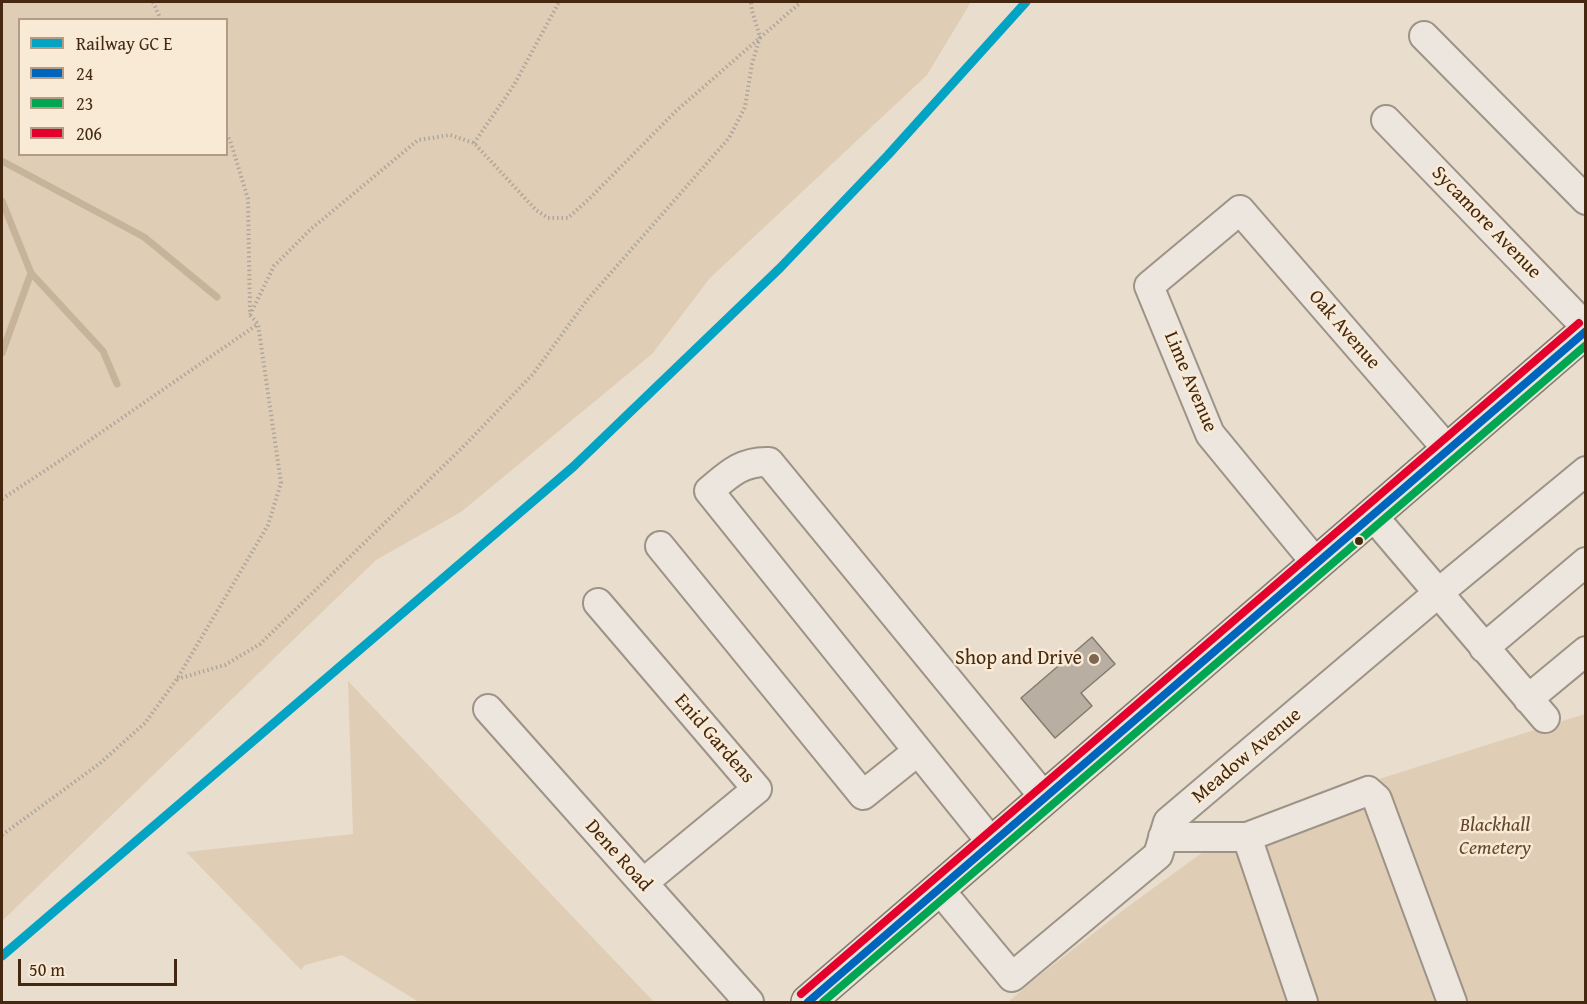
<!DOCTYPE html>
<html>
<head>
<meta charset="utf-8">
<style>
  body { margin:0 }
  #map { position:relative; width:1587px; height:1004px; overflow:hidden; background:#e9ddcd; font-family:"Gentium Book Plus",serif }
  canvas { display:block }
  .frame { position:absolute; inset:0; border:3px solid #442810; pointer-events:none }
  .legend { position:absolute; left:18px; top:18px; width:210px; height:138px; box-sizing:border-box; background:#f9ead6; border:2px solid #b19c87; margin:0; padding:8px 10px; list-style:none; font-size:18px; color:#442810 }
  .legend li { display:flex; align-items:center; gap:12px; height:30px }
  .legend b { width:30px; border:2px solid #b19c87 }
  .scale { position:absolute; left:18px; top:959px; width:159px; height:27px; box-sizing:border-box; border:3px solid #442810; border-top:0; padding-left:8px; font-size:18px; line-height:21px; white-space:nowrap; color:#442810; -webkit-text-stroke:4px #f9ead6; paint-order:stroke }
</style>
</head>
<body>
<div id="map">
<canvas width="1587" height="1004"></canvas>
<div class="frame"></div>
<ul class="legend">
<li><b style="height:8px;background:#03a3c4"></b>Railway GC E</li>
<li><b style="height:8px;background:#0065bd"></b>24</li>
<li><b style="height:8px;background:#00a651"></b>23</li>
<li><b style="height:8px;background:#e4002b"></b>206</li>
</ul>
<div class="scale">50 m</div>
</div>
<script>
const ctx = document.querySelector('canvas').getContext('2d');
ctx.lineJoin = 'round';
function fillPath(path, color) { ctx.fillStyle = color; ctx.fill(path, 'evenodd'); }
function stroke(path, color, width, dash) { ctx.strokeStyle = color; ctx.lineWidth = width; ctx.lineCap = dash ? 'butt' : 'round'; ctx.setLineDash(dash || []); ctx.stroke(path); }
function drawText(font, color, halo, rows, align = 'center') {
  ctx.font = font + ' "Gentium Book Plus",serif'; ctx.lineWidth = 5; ctx.setLineDash([]); ctx.textBaseline = 'middle'; ctx.strokeStyle = halo; ctx.fillStyle = color; for (const [text, x, y, turn = 0] of rows) {
    ctx.save(); ctx.translate(x, y); ctx.rotate((+turn || 0) * Math.PI / 180); ctx.textAlign = isNaN(turn) ? turn : align; if (halo) ctx.strokeText(text, 0, 0); ctx.fillText(text, 0, 0); ctx.restore();
  }
}
fillPath(new Path2D(`
  M2,2H971L927,75L710,278L652,354L461,512L376,560L2,921ZM20,20H226V154H20Z
  M348,681L654,1002H419L342,955L305,965L301,970L186,852L353,834Z
  M1585,714V1002H1008L1030,983L1122,911L1214,844L1379,779Z`), '#e0cdb5');
stroke(new Path2D(`
  M2,161L144,237L217,297
  M2,201L31,273L2,353
  M31,273L103,351L117,384`), '#c7b39a', 7);
const building = new Path2D(`
  M1092,637L1115,664L1081,693L1092,706L1055,738L1021,698Z`);
fillPath(building, '#b8aea1');
stroke(building, '#857a6e', 1.5);
const minor = new Path2D(`
  M1424,36L1586,200
  M1386,120L1586,327
  M1372,515L1545,718
  M660,546L863,795L918,751
  M1316,563L1210,434L1149,286L1240,210L1448,450
  M598,603L757,789L643,883
  M1484,648L1586,562
  M1528,699L1586,651
  M488,709L749,1002
  M1163,837H1247L1368,791L1377,799L1452,1002
  M1247,837L1303,1002
  M992,843L709,491C729,474 742,461 769,462L1045,798
  M939,889L1012,977L1158,855L1168,822L1437,594L1586,471`);
const major = new Path2D(`
  M808,1002L1586,331`);
stroke(minor, '#9d9387', 32);
stroke(major, '#857a6e', 36);
stroke(new Path2D(`
  M153,2L161,20
  M226,134L230,140L248,199L250,312
  M474,143L514,85L559,2
  M250,315L274,266L311,229L418,140L450,135L474,143L536,210L548,218H568L590,198L676,111L801,2
  M2,499L61,460L258,324
  M177,679L225,665L260,644L465,445L533,374L587,300L729,138L745,107L752,64L760,37L752,11L751,2
  M2,835L99,764L145,723L177,679L268,525L281,483L258,324L250,315`), '#aea69d', 4, [1.5, 3]);
stroke(minor, '#ede6de', 28);
stroke(major, '#eae3d9', 33);
stroke(new Path2D(`
  M808,1002L1586,331`), '#0065bd', 8);
stroke(new Path2D(`
  M823,1002L1586,345`), '#00a651', 8);
stroke(new Path2D(`
  M801,994L1579,323`), '#e4002b', 8);
stroke(new Path2D(`
  M2,956L573,467L780,268L888,155L1026,2`), '#03a3c4', 9);
for (const [x, y, r, color] of [
  [1359,541,5,"#442810"],
  [1094,659,6,"#7e6752"]
]) { const dot = new Path2D(); dot.arc(x, y, r, 0, 2 * Math.PI); ctx.fillStyle = color; ctx.fill(dot); stroke(dot, '#f9ead6', 2); }
drawText('20px', '#442810', '#f9ead6', [
  ["Sycamore Avenue",1486,223,46],
  ["Oak Avenue",1344,330,49],
  ["Lime Avenue",1190,382,67],
  ["Enid Gardens",714,739,49],
  ["Meadow Avenue",1247,756,-40],
  ["Dene Road",618,856,48]
]);
drawText('20px', '#442810', '#f9ead6', [
  ["Shop and Drive",1082,659]
], 'right');
drawText('italic 20px', '#62462d', '#f9ead6', [
  ["Blackhall",1495,826],
  ["Cemetery",1495,849]
]);
</script>
</body>
</html>
